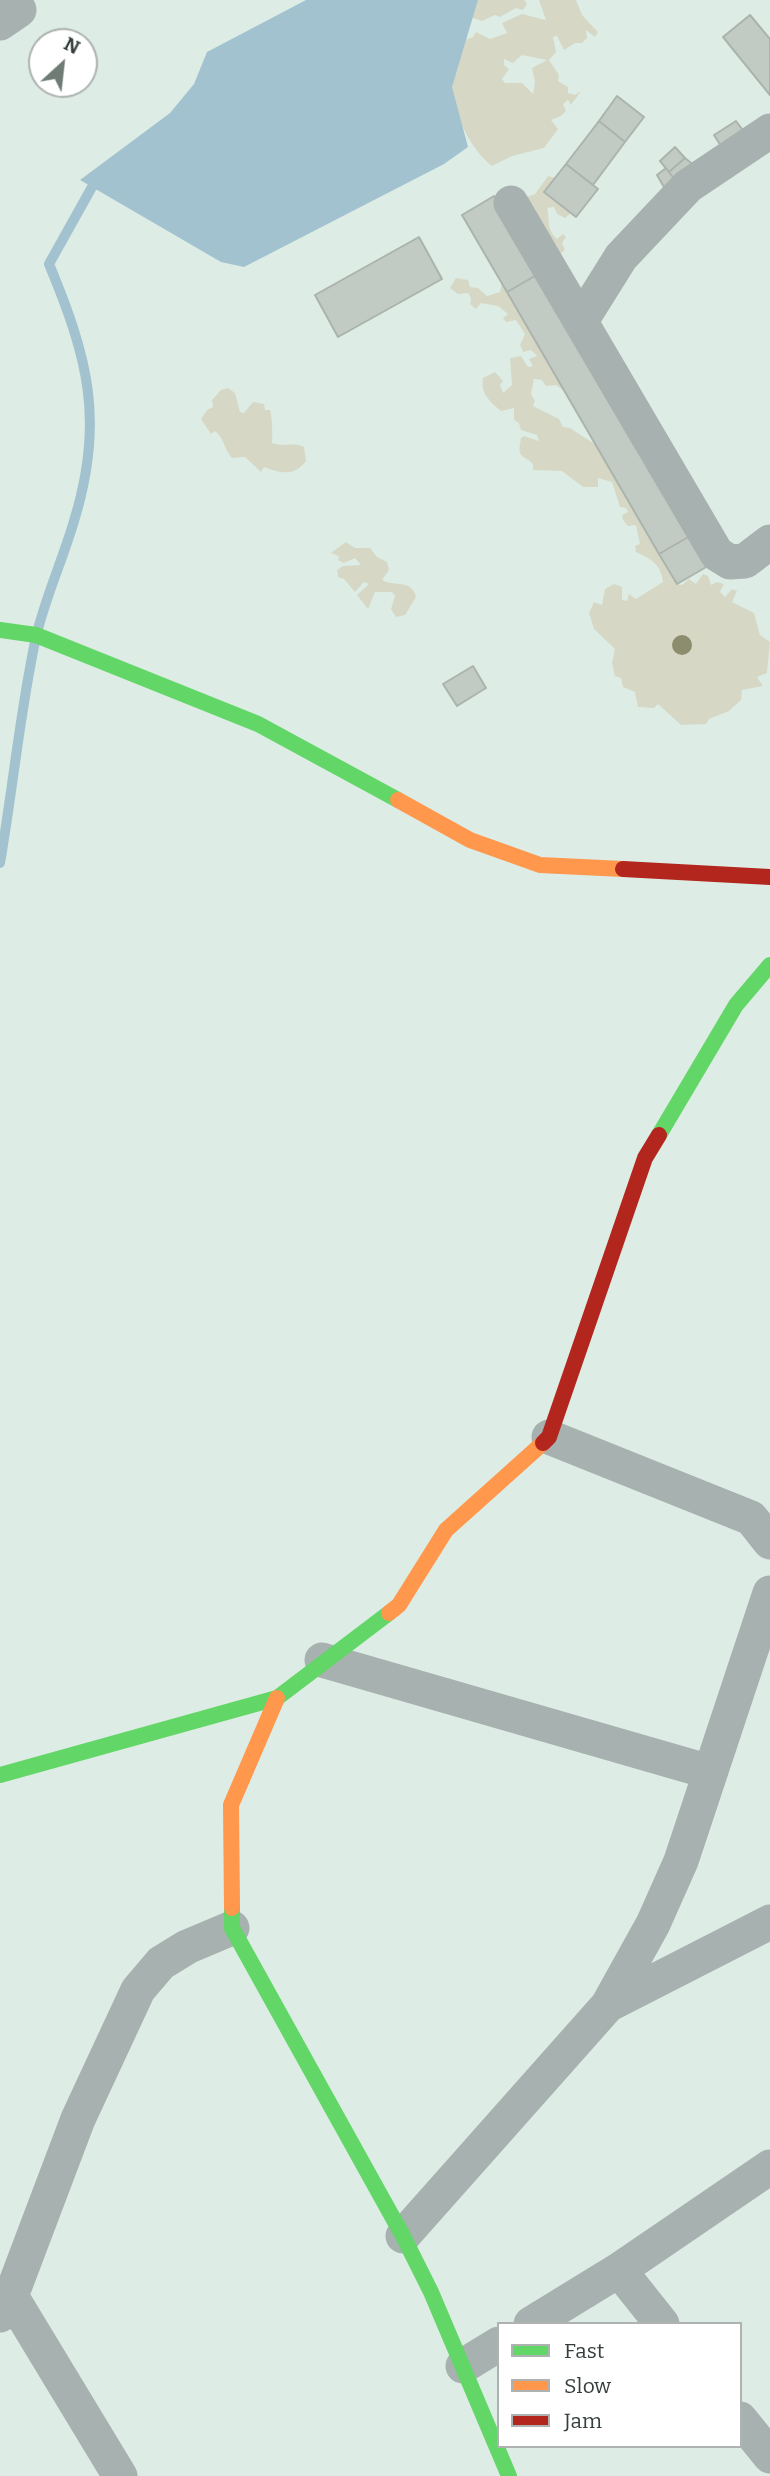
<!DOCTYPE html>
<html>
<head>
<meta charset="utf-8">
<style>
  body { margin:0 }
  #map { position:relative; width:770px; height:2476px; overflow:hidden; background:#ddede5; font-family:Bitter,serif }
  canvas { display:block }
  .legend { position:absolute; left:497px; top:2322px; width:245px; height:126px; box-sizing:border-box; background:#fff; border:2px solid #aeb2b0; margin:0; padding:9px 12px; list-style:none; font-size:21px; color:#343f3a }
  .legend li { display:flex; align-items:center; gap:14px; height:35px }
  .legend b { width:35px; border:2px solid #aeb2b0 }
  .north { position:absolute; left:28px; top:28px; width:70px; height:70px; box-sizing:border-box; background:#fff; border:2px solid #aeb2b0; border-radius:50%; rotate:27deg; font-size:19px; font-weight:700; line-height:28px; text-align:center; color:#343f3a }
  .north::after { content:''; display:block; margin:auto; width:24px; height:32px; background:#6f7c76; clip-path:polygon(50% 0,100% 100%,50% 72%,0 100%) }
</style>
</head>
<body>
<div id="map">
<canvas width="770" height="2476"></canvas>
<ul class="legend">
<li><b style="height:9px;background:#63d668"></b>Fast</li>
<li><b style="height:9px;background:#ff974d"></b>Slow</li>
<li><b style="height:9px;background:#b3261e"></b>Jam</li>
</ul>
<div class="north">N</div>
</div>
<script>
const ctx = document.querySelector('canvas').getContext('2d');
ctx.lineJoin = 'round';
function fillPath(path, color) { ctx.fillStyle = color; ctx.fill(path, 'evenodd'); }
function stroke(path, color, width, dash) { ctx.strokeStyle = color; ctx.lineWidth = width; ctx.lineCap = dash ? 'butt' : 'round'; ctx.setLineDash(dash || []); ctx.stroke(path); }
fillPath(new Path2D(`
  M435,0H524L527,4L523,10L516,8L500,17L495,15L482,21L455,12Z
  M539,0H576L582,15L598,32L595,37L586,30L587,38L582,43H575L564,50L557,36L553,37L556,52L549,60L559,75L558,81L568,87V93L575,95L581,91L571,105L568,100L563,104L566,111L561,116L551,120L558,129L544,148L512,156L492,166C472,151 453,114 452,88C452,73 461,54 465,40L473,37L476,32L490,39L507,33L502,23L522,14L546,20ZM522,55L547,60L532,68L535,82L533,94L522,83H505L502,79L509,69L504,65V59L513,63Z
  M548,176L556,178L545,193L571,213L565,218L557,214L554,207L547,208C550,219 546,229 557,239L563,234L566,237L562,243L565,250L560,254L527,197L535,194Z
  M456,278L468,280L470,287L478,288L487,296L500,292L502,283L564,391L556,385L546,386L542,380L534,379L531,394L535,401L533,406L559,419L563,427L570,428L596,445L677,584L682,585L689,579L696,584L703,574L708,576L711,585L717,582L724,584L720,592L725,597L732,589L737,591L732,602L754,613L760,635L770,642L767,673L757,677L763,686L742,690L741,700L729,711L709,719L706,724L681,725L658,704L654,708L638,707L635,692L623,687L621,678L615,676L612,663L615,649L594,629L589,613L594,602L602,605L605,589L614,584L622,587V600L627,601L629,594L636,599L663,582C661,564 651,559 636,552L635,546L640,544L636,525L628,526L623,520L622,515L628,512L626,508L620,507L612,482L598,478V487H583L562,471L533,470V464C521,453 517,459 521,438L524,436L539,441L537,435L521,430L519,423L514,420V408L501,411C490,402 480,393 483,378L495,372L503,381L500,385L503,393L512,385L510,358L521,356L528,367L533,366L529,359L537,356L531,350L523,352L520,345L525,334L516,320L506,322L503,318L508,314L498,306L481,303L476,309L470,304L471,298L468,293L458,294L450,288Z
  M228,388L235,393L240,412L244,413L253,402L264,404L265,410H270C272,415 273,436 272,443C283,447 295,442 304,447L306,461C295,476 281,474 264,467L261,472L245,457L232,458C224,450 225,439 215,431L211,434L201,419L207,410L213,407L212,400L221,390Z
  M346,542L355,548H370L377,557L387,562L389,570L382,580C395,587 412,579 416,597L405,615L396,617L391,609L395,596L392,592H375L368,609L357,595L369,584L364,582L355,592L344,579L338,577L337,570L343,566L361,565L355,558L344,563L338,560L339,556L331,553Z`), '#d6d8c5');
fillPath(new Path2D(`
  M306,0H478L452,87L468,147L444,164L244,267L221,262L80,180L170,113L194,84L207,52Z`), '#a3c2cf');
stroke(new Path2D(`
  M0,863C13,788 20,711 36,637C45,598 63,559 74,521C105,421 88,358 49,264L92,187L102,180`), '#a3c2cf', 10);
const building = new Path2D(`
  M750,15L770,39V95L723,37Z
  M617,96L644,117L625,142L599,121Z
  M599,121L625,142L593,185L566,164Z
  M736,121L745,133L723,149L714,135Z
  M675,147L685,158L669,172L660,161Z
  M685,158L696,167L678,184L669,172Z
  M566,164L598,189L576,217L544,192Z
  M666,168L678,184L668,194L657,175Z
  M494,196L540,273L507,292L462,215Z
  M419,237L442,279L338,337L315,295Z
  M540,273L690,536L659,554L507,292Z
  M690,536L708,566L677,584L659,554Z
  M473,666L486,688L457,706L443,684Z`);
fillPath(building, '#c2cbc3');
stroke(building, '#abb4ac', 2);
stroke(new Path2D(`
  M0,23L19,10L3,0
  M511,203L717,554L730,562L745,561L770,542
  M581,321L621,257L688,186L770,131
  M549,1437L751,1518L770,1542
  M322,1660L710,1772
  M608,2005L770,1922
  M403,2236L608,2005L653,1924L681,1861L770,1593
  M619,2270L662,2324
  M11,2296L120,2476
  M0,2315L11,2296L78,2119L138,1990L161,1963L187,1947L232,1928
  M531,2324L619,2270L770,2167
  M463,2366L499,2344
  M740,2419L770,2456`), '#a7b1af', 35);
stroke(new Path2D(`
  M0,630L36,635L258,724L398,800
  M659,1135L736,1005L770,965
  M0,1775L277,1698L389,1613
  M232,1908V1928L403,2236L431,2292L509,2476`), '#63d668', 16);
stroke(new Path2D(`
  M398,800L470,840L540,865L623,869
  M389,1613L399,1605L446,1530L543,1443
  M232,1908L231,1805L277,1698`), '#ff974d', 16);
stroke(new Path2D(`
  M623,869L770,877
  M543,1443L549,1437L645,1158L659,1135`), '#b3261e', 16);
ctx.fillStyle = '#8c8c6f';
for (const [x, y] of [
  [682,645]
]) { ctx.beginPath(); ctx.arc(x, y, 10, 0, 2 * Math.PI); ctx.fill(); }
</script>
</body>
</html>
